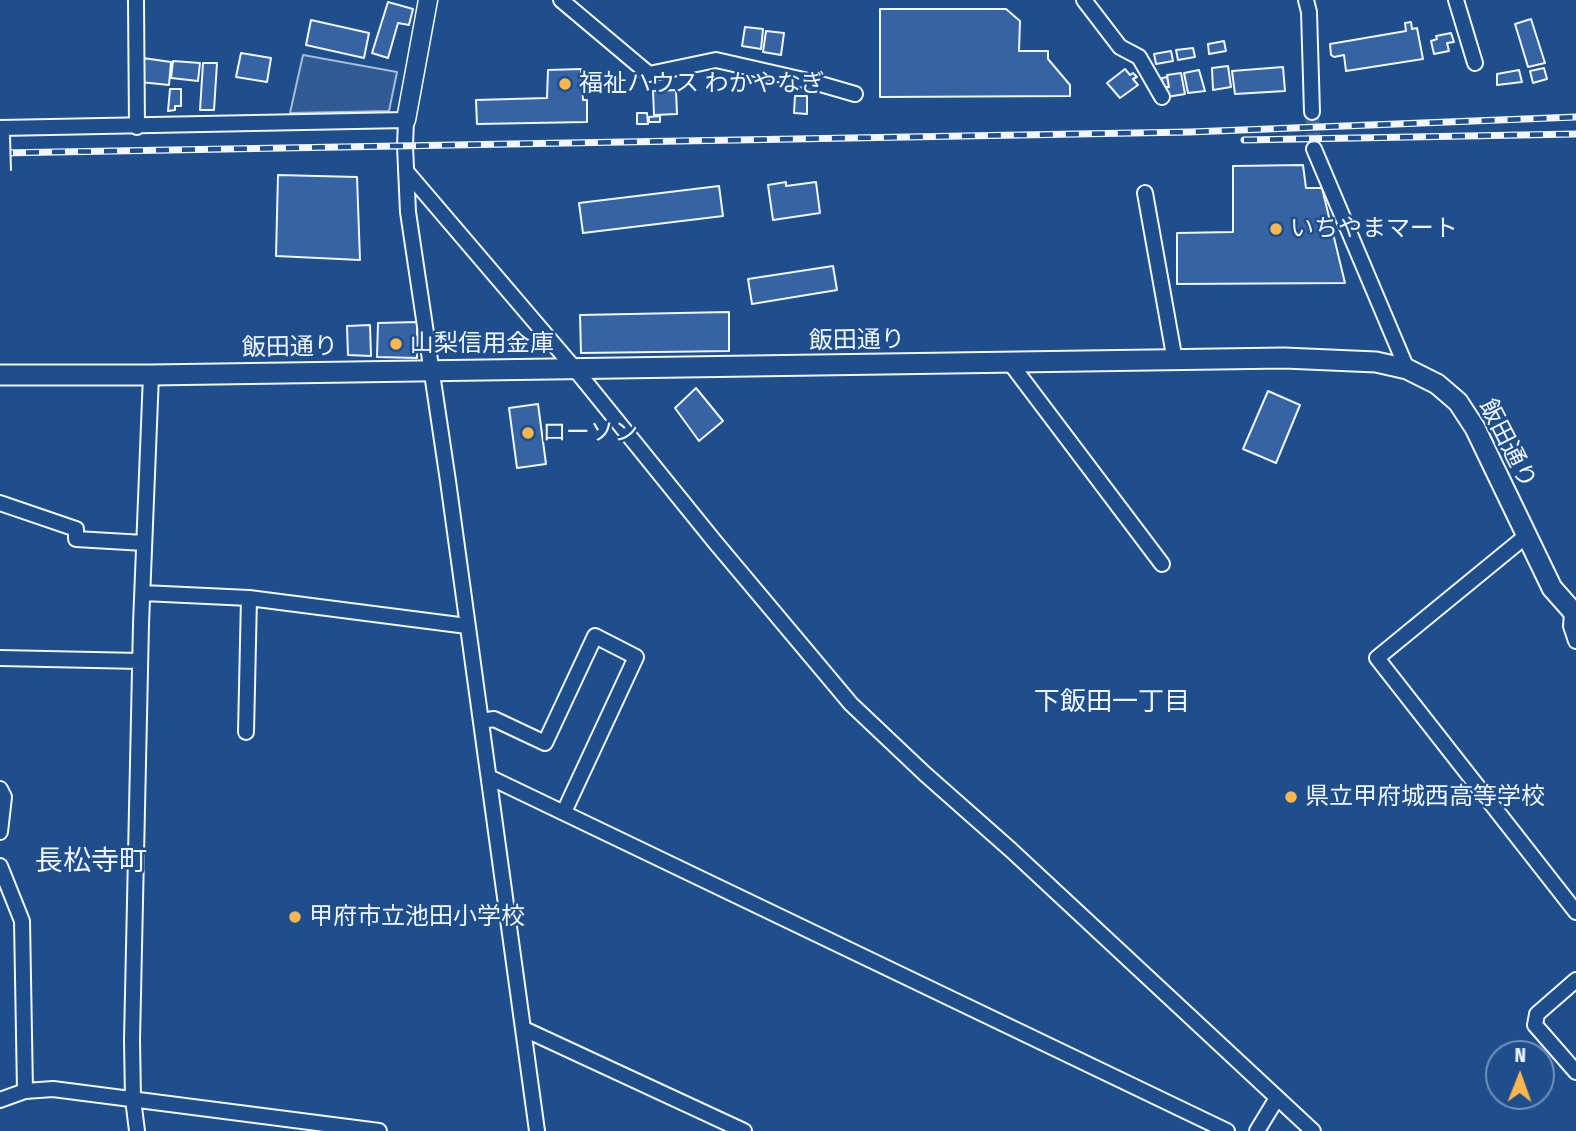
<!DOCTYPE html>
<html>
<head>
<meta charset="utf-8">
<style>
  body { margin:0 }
  #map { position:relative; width:1576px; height:1131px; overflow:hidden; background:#1f4e8c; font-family:"Fira Sans Condensed",sans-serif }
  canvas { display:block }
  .north { position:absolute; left:1485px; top:1040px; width:70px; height:70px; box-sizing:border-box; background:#1f4e8c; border:2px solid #7391ba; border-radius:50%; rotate:1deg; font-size:19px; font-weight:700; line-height:28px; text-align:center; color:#f2f6ff }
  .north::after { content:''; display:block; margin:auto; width:24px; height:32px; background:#ffb74d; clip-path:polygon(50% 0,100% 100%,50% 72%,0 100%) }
</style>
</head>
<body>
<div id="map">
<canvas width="1576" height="1131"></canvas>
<div class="north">N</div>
</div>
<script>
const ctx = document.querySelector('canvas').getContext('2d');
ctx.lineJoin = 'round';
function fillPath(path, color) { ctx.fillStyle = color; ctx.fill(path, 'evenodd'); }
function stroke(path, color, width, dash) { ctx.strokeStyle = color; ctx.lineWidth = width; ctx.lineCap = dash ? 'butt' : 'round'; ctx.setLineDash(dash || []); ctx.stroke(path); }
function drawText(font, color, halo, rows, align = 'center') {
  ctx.font = font + ' "Fira Sans Condensed","Noto Sans JP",sans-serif'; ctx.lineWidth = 5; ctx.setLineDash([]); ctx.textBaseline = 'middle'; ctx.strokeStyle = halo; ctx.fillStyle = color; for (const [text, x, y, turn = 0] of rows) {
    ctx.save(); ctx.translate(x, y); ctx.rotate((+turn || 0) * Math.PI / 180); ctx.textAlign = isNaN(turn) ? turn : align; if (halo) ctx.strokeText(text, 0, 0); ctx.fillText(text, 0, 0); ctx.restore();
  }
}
const parking = new Path2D(`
  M303,55L397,72L389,111L290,113Z`);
fillPath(parking, '#305b95');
stroke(parking, '#a8bbd7', 2);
const building = new Path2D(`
  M388,2L413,9L409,25L398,23L388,58L372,53Z
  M880,9H1006L1020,21L1019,51H1048V59L1070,85V96L880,97Z
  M1531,19L1545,63L1528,67L1515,24Z
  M311,20L369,33L364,58L306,45Z
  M1411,22L1412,29L1417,28L1423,59L1346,71L1344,55L1334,57L1331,55L1330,44L1406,31L1405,23Z
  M745,27L763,29L761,49L742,46Z
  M766,31L784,33L781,55L763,52Z
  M1451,33L1454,42L1447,43L1449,51L1434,54L1431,41L1437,39L1436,36Z
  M1224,41L1226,51L1209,54L1208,44Z
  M1193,48L1195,57L1178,60L1176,50Z
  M1171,51L1173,61L1156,64L1154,54Z
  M241,53L271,58L267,82L236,77Z
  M143,58L171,62L169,85L140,82Z
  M173,61L200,63L198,81L171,78Z
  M203,63H217L214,110H200Z
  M1228,66L1231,87L1213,90L1212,68Z
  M1283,67L1285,91L1235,94L1232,71Z
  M1544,68L1547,79L1533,83L1530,71Z
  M581,69L583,100H587V122L477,124L476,100L547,98L548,70Z
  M1125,69L1130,75L1133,73L1137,77L1133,79L1138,85L1120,98L1107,83Z
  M1199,70L1205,91L1188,93L1184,73Z
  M1519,70L1522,82L1497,85V74Z
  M1181,73L1185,94L1167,97L1165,87H1169L1167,75Z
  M1167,77L1169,87L1163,88L1162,78Z
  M170,89H181V106H175V110L168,111Z
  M676,90L677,114L654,115L653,91Z
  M795,96H807V114L794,113Z
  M637,113H647L648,124H637Z
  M660,116V122H649V117Z
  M1303,165L1306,188H1322L1345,283L1177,284V233L1233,232V166Z
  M278,175L357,177L360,260L276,256Z
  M786,182V186L816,182L820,213L773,220L768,185Z
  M719,186L723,216L583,233L579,203Z
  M833,266L837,290L752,304L748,279Z
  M729,312V351L581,353L580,315Z
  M417,322V358L377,357L378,323Z
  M370,325L371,356L348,355L347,326Z
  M696,388L723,421L699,441L675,408Z
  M1268,391L1300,405L1276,463L1243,449Z
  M538,404L546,464L517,468L509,408Z`);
fillPath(building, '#3563a3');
stroke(building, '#f2f6ff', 2);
stroke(new Path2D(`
  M1312,112L1314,149`), '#3f679d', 14, [14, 7]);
const minor = new Path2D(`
  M136,0L137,127
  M561,0L649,74L716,60L817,83L855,94
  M1084,0L1120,47L1139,57L1162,97
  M1306,0L1309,12L1312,112
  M1456,0L1475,63
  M0,128L406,120L405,146L408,212L448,481L537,1131
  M1314,149L1407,369
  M406,171L575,369L715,542L851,704L925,774L1011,850L1313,1131
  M1145,193L1175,361
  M1011,364L1162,564
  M0,503L76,529V539L144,543
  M1526,536L1377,658L1576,912
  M143,593L249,598L467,626
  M1572,613L1571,626L1576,641
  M0,658L140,661
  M481,721L494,719L545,743L595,636L636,657L564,812
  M246,732L249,598
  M489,777L1227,1131
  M0,789L4,797L0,832
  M0,866L22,921L25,1091
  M1576,980L1537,1014L1535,1025L1576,1072
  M524,1029L744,1131
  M0,1100L25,1091L53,1089L379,1131
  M137,1131L133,1099L132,1040L141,624L151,375
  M1257,1131L1277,1098`);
const tertiary = new Path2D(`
  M406,120L428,0`);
const secondary = new Path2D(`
  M0,375H151L1284,358L1376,362L1407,369L1437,384L1458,402L1475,428L1552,588L1576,615`);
stroke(minor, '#f2f6ff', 18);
stroke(tertiary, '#f2f6ff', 21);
stroke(secondary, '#f2f6ff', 23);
stroke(minor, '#1f4e8c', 14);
stroke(tertiary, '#1f4e8c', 18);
stroke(secondary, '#1f4e8c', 19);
const rail = new Path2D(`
  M1244,140L1576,134
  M0,153L1190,132L1576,117`);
stroke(rail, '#f2f6ff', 7);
stroke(rail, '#1f4e8c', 4.5, [13]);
const pedestrianBridge = new Path2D(`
  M4,136L5,171`);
stroke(pedestrianBridge, '#f2f6ff', 14, []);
stroke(pedestrianBridge, '#1f4e8c', 10);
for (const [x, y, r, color] of [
  [565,84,7,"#ffb74d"],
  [1276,229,7,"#ffb74d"],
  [396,344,7,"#ffb74d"],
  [528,433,7,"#ffb74d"],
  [1291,797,7,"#ffb74d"],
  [295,917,7,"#ffb74d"]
]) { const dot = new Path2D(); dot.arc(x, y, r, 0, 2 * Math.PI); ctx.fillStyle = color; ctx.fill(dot); stroke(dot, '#1f4e8c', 2.5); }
drawText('24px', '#f2f6ff', '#1f4e8c', [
  ["福祉ハウス わかやなぎ",579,84],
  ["いちやまマート",1290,229],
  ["山梨信用金庫",410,344],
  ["ローソン",542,433],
  ["県立甲府城西高等学校",1305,797],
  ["甲府市立池田小学校",309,917]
], 'left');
drawText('24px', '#f2f6ff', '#1f4e8c', [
  ["飯田通り",857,341,-1],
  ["飯田通り",290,348,-1],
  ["飯田通り",1507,444,63]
]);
drawText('26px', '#f2f6ff', '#1f4e8c', [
  ["下飯田一丁目",1112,703]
]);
drawText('28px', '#f2f6ff', '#1f4e8c', [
  ["長松寺町",91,862]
]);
</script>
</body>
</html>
